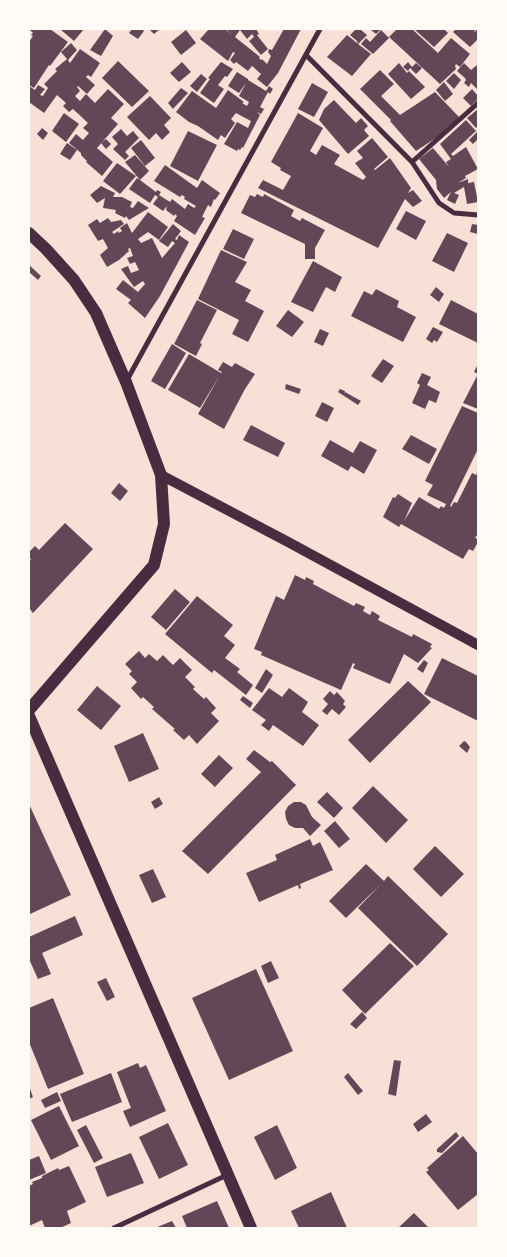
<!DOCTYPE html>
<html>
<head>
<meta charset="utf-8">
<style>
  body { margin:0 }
  #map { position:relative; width:507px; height:1257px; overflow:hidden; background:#f7e1d7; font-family:"Nunito Sans",sans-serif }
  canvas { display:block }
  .frame { position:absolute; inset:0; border:30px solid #fffaf5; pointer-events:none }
</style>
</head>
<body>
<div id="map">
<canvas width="507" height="1257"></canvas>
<div class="frame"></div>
</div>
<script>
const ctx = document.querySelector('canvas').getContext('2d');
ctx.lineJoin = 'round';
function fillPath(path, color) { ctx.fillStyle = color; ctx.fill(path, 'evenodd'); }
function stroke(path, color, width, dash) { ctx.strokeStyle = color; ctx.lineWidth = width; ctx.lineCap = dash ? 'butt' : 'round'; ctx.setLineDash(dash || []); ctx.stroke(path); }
fillPath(new Path2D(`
  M29,29H50L68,42L50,66L49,65L34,88L29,85V42L33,36L31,35L33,33Z
  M60,29H84L74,41Z
  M105,29L113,36L101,56L90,50Z
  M132,29H141L144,31L138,39L129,33Z
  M149,29H160L154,34Z
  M209,29H225L232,35L226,29H256L259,34L257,35L268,49L261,55L249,41L254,37L252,34L247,39L240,30L235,37L260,57L259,58L261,60L262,59L267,64L271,56L268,52L269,49L272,50L284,29H301L278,73L267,87L257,79L261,74L252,66L248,71L236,62L234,64L230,60L235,53L233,52L228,61L200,39Z
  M356,29H360L367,35L358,44L371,54L352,76L327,57L347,35L357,43L358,42L350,35Z
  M370,29H381L376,34Z
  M397,29H412L438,53L451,38L470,54L460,67L456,64L455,66L456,69L440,84L389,37Z
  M414,29H444L448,33L434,47Z
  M456,29H476L473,33L478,29V39L470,47L453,32Z
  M186,30L196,43L181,55L171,42Z
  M381,30L389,38L373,54L361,44L366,38L370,42Z
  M71,43L77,50L68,60L70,63L80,49L100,63L91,77L88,75L86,77L95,85L87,94L78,86L77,87L80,91L75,96L80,101L86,94L95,103L108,89L124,104L111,118L118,124L97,148L113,162L102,176L86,162L87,161L81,155V153L69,143L76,134L83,140L89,133L83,128L88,123L73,109L69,112L63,106L66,103L57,95L44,113L29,102V86L35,90L38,85L45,89L40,95L43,96L48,88L44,84L57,71L55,69L67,59L61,52Z
  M118,61L149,91L132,107L102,78Z
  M182,62L191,72L179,82L170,73Z
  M221,62L233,69L227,77L225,76L218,85L224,89L214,103L200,93L210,79L208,78Z
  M408,62L412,67L416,63L422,68L416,74L410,68L408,71L403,67Z
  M399,63L407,73L409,71L425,87L411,99L388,74Z
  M464,63L471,70L477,65L478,66V90L471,83L469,87L464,83L466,80L465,78L457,71Z
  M380,70L394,84L381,96L400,115L435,92L459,117L439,136L416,151L390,121L391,120L360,89Z
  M237,72L248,79V80L266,91L269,86L273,89L270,94L268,92L260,107L264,109L261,114L257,112L260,115L243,148L242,147L240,150L238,149L237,151L224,144L237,122L248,128L251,121L236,113L231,119L235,123L225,138L221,135L218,140L198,126L189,122L176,112L192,91L216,108L228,90L244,102L242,103L247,106L249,102L239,96L246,83L239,93L228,86Z
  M454,73L461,80L454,89L446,81Z
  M201,74L207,79L197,92L190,86Z
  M444,82L453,94L445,101L436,90Z
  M312,83L328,92L314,117L298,109Z
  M181,88L188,93L173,109L168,103Z
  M472,89L478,96V99L471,106L463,98Z
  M150,96L171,118L164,125L170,132L162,140L156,133L149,140L127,117Z
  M334,100L356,123L361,118L368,126L364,130L369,136L348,154L319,120L324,109Z
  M478,109V126L476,128L467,118Z
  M64,113L79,124L66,142L52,131Z
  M298,113L323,128L310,151L316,155L322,145L340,155L334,164L363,180L366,177L355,163L363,158L357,151L372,138L388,157L374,169L375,170L390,158L411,188L408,193L413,190L422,201L413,207L405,199L378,248L258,188L263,180L283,190L291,176L280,170L281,168L271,162Z
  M466,120L476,131L451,154L453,156L466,147L478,169L465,176L466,178L458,183L468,179V183L474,182L478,202L467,204L464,187L454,193L459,195L455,204L447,200L451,192L444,198L437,189L436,180L419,159L433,148L449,167L446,162L451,159L440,144Z
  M42,128L48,133L43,140L37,134Z
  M121,129L127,136L133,131L139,138L125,152L129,156L125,160L113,149L118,144L112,137Z
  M188,131L217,145L198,181L170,166Z
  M477,132L478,139L473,144L469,140Z
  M106,139L111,144L106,149L101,143Z
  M141,140L155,158L145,166L131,148Z
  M67,143L77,150L70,160L60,154Z
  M135,155L149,171L140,180L156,192L157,190L161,192L159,195L170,202L172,199L185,209L188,204L194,208L196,206L184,199L185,197L182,195L180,197L154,181L165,165L197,188L202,180L220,193L215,200L214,199L211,207L208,205L202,217L205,218L195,235L174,221L177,216L175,214L174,216L166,210L167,206L163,211L153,204L158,197L155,195L150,203L129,189L137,178L140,180L125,162Z
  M117,163L136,176L120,194L103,181Z
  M101,186L115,193L113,197H122L132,202L130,207L133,208L138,201L149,208L129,220L126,216L125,218L115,213L116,210L103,208L105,198L97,203L90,195Z
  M257,194L263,197L264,194L294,210L291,216L300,221L302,218L325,230L315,248V259H305V244L241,213L250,195L255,197Z
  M406,211L426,221L416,240L396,229Z
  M148,212L168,227L159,240L148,232L138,239L141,243L152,238L162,258L175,243L172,241L168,247L159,241L173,224L181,231L175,239L177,240L179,235L189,242L160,296L145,318L128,303L131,300L116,289L123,280L138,292L145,284L143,281L134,287L121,269L128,266L131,273L139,270L135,262L130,264L127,258L133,256L130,248L128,249L129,251L119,260L107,267L100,255L108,248L103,239L98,241L88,225L97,219L100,223L108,218L111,222L121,220L124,224L112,232L114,234L118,231L119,233L122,231L120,228L127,223L132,233Z
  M472,224L478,225V234L470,232Z
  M233,229L254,239L244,259L223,249Z
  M447,233L468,243L454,272L432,261Z
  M221,250L247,262L235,282L251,290L245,301L264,311L248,342L232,334L239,320L198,299Z
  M313,261L342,277L335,292L326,287L313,312L291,302Z
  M29,265L41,276L38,280L29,272Z
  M436,287L444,294L439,302L430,295Z
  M376,289L399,301L397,307L416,317L403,342L351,316L364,291L372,295Z
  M197,300L217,310L200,343L202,344L196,356L174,344Z
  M451,300L478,314V343L439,324Z
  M288,310L304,322L292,337L276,326Z
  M433,327L443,332L437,342L434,340L432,343L426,339Z
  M320,329L329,333L323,346L314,342Z
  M172,344L186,353L165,389L151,381Z
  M189,354L221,373L222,372L218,370L223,362L232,367L235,363L255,374L245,389L224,429L198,414L220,375L200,408L168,390Z
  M383,359L394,366L382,383L371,376Z
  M478,364V409L463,403L478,374L474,372Z
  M422,373L431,377L427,385L440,392L436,403L429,400L425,409L412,403L420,385L417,383Z
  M286,384L301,389L299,394L285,389Z
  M340,389L345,391L344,394L345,392L361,401L358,405L338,392Z
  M322,402L334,408L327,422L315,416Z
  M462,406L478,413V449L450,506L451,507L454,502L457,503L472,473L476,475L478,470V534L475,538L478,539V542L473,551L469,549L463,559L401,524L399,527L383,517L393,497L395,498L398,494L412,503L404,521L419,497L439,509L441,506L444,508L446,504L427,495L433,485L425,481Z
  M251,425L285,443L278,457L243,440Z
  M411,435L437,449L429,464L402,449Z
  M330,440L353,453L360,441L377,450L364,474L351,466L348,471L321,456Z
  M119,483L128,491L120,501L111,493Z
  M65,523L93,549L33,613L29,608V562L31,559L29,557V552L35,546L39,550Z
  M295,575L305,580L306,577L314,581L313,584L354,606L356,603L365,607L363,611L370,615L372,611L380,616L378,620L412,637L413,634L432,644L430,647L432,648L418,663L404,654L390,684L353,668L355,664L353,663L341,690L261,655L262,652L254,649L276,596L284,600Z
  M175,589L190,602L166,630L151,617Z
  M197,596L233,625L224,636L235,645L225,658L240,669L237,672L253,685L246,695L214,670L212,673L165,634Z
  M139,651L145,658L149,654L157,661L163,655L173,665L180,658L192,670L185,677L195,687L193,689L204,699L206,697L216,708L211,713L219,721L197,744L189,735L184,740L173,730L175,729L152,709L154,707L143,697L141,699L131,688L137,682L129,674L132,671L125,664Z
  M442,658L478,676V721L424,694Z
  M424,660L428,663L423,673L417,669Z
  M266,669L273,675L262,693L255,688Z
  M408,681L431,702L370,763L348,740Z
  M97,686L121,706L101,730L77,710Z
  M269,688L282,697L289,688L308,702L302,712L319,725L303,746L273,725L269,731L261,725L266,720L252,710Z
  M330,691L334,695L337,692L345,701L343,704L346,707L339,715L332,709L327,715L322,711L328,704L323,699Z
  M243,696L253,703L250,708L240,700Z
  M143,733L159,769L129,782L114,746Z
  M464,741L466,742L470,747L467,753L459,746Z
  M254,750L270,762L272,761L296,785L208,874L182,851L261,772L246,759Z
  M219,755L233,768L215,787L201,774Z
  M373,786L408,820L386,843L352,808Z
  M327,792L343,808L334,818L317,802Z
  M159,797L163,804L155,809L151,802Z
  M294,802H301L306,805L312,817L321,825L310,836L303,828H295L289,825L286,819L285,812L288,806Z
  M29,804L71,895L30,914L29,911Z
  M335,821L350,839L339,848L324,831Z
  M310,839L313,846L320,842L333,870L300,884L301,888L299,889L298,885L259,902L246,873L277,860L275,855Z
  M435,846L464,874L441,897L413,869Z
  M366,864L384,881L388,876L448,934L417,966L358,908L380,885L346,918L329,901Z
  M153,869L166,897L152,903L139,875Z
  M75,916L83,935L42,953L51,974L38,979L29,959V937Z
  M390,943L414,966L365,1014L342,990Z
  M271,961L279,978L268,983L261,966Z
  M256,969L293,1051L229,1080L192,998Z
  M106,978L115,997L107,1001L97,982Z
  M53,998L84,1074L48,1089L29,1042V1008Z
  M362,1012L367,1018L356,1029L350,1024Z
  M394,1060L401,1061L396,1096L388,1094Z
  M138,1063L140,1068L146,1065L166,1111L130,1127L123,1111L131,1108L117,1072Z
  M111,1073L122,1102L72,1122L60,1094Z
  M348,1073L363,1091L358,1095L344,1077Z
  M29,1086L33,1097L29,1099Z
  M57,1092L61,1101L45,1108L41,1100Z
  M59,1106L79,1146L51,1160L31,1120Z
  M426,1114L432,1122L418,1132L413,1124Z
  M168,1123L188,1165L159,1179L139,1137Z
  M86,1125L103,1158L94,1163L77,1130Z
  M277,1125L297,1168L275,1180L254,1137Z
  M456,1132L459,1136L442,1153L437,1152V1149Z
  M463,1136L478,1154V1194L458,1210L426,1172L429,1170L427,1168Z
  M131,1153L144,1183L107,1197L95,1167Z
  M39,1156L46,1173L29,1180V1160Z
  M69,1166L86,1202L67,1211L71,1223L60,1228H45L42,1220L29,1226V1186L33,1184L32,1182L42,1178V1176L58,1168L59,1170Z
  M331,1192L347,1228H299L291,1211Z
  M217,1201L229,1228H187L182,1216Z
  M414,1213L429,1228H398Z
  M172,1221L176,1228H155Z`), '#644757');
stroke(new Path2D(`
  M306,55L412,162L439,203L454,213L478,215
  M412,162L478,103
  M127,380L320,29
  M114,1228L227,1175`), '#4a2c40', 5);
stroke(new Path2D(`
  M161,475L290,543L478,645`), '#4a2c40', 10);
stroke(new Path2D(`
  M29,233L46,249L74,280L96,313L126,382L161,475L164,524L154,565L29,710
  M29,716L251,1228`), '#4a2c40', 12);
</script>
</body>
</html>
